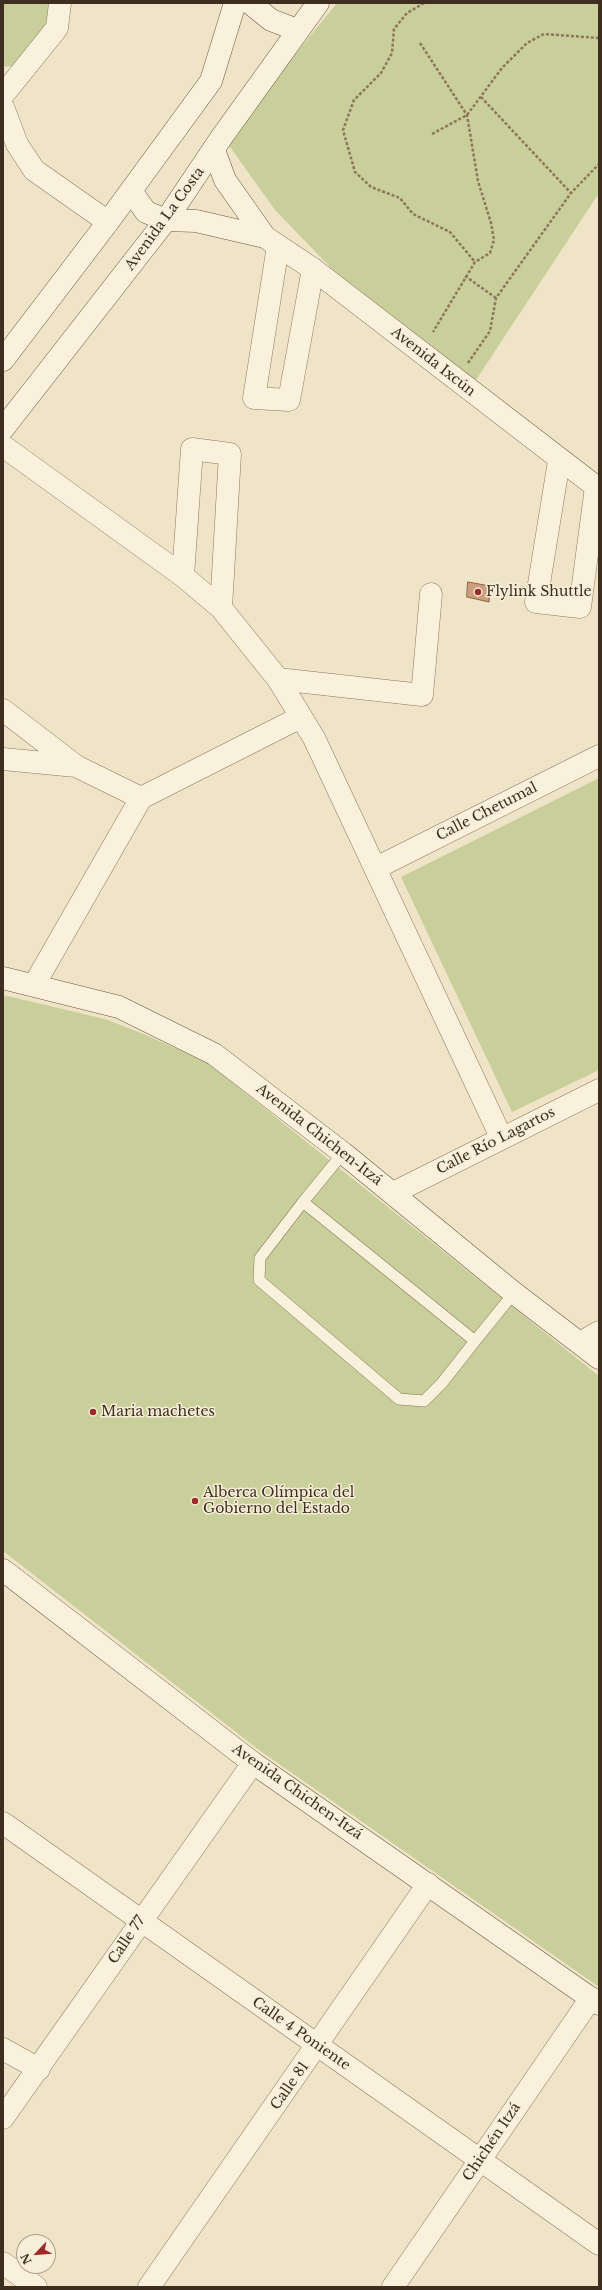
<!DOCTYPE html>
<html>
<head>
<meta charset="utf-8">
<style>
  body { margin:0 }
  #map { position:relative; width:602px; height:2290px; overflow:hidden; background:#f0e4c8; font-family:"Libre Baskerville",serif }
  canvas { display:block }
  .frame { position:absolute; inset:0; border:4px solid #3d2e20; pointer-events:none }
  .north { position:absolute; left:16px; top:2234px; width:40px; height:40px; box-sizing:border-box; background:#f7eed8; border:1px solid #ada18e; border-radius:50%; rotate:244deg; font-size:11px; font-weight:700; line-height:16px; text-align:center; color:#3d2e20 }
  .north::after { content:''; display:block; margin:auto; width:14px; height:18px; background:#9e2a2b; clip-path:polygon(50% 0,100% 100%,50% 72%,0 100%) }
</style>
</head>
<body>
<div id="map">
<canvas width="602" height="2290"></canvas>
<div class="frame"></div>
<div class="north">N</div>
</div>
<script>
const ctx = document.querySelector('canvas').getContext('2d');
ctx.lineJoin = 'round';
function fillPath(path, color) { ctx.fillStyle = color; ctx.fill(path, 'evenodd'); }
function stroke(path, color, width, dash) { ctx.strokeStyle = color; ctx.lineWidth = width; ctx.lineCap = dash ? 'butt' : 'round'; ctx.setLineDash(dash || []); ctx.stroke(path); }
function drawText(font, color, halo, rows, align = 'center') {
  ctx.font = font + ' "Libre Baskerville",serif'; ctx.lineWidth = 3; ctx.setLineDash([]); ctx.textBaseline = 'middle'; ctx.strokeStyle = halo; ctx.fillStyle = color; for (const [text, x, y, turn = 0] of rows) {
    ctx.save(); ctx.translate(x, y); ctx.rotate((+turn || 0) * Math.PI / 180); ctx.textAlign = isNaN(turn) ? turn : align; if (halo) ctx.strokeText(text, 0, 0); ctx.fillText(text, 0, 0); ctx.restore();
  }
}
fillPath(new Path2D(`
  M3,3H49L46,24L12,66L3,67Z
  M337,3H599V193L476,380L332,269L275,210L225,140Z
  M599,778V1070L512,1112L401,877Z
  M3,995L105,1019L146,1035L208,1063L599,1376V1987L259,1750L3,1551Z`), '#c9cf9b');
const building = new Path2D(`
  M468,582L490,586L489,602L467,597Z`);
fillPath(building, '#cf9f7d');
stroke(building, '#8d5f41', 1);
const lane = new Path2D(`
  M343,1153L303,1202L475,1341L514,1293
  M303,1202L260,1258L259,1280L399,1399L424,1401L442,1383L475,1341`);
const street = new Path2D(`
  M3,95L57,28L60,3
  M3,107L17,144L34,170L108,222
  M278,246L254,398L289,400L313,269
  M3,446L183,576L221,608L278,679L314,738L501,1137
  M559,461L536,602L580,607L596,487
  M183,576L192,449L230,454L221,608
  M278,679L422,695L431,594
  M3,710L76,766L141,798
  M3,759L76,766
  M376,868L599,756
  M34,985L141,798L301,717
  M393,1193L599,1090
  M580,1343L599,1332
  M3,1823L599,2244
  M3,2049L39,2069
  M3,2118L253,1763
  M3,2263L36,2287
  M149,2287L428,1884
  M393,2287L591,1998`);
const secondary = new Path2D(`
  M250,3L271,20L297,30
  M214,150L225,180L265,237
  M131,191L146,212L166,220L196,221L265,237L313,269L599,489
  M3,360L108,222L211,81L235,3
  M3,429L166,220L221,138L318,3
  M3,978L119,1007L214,1054L343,1153L514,1293L599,1358
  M3,1570L253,1763L599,2004`);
stroke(lane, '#8d765c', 12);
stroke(street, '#8d765c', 23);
stroke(secondary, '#6f573f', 23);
stroke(new Path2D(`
  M424,3L407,13L394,29L392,53L381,73L354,100L343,130L355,172L371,187L400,198L413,214L450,232L475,262
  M420,43L467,115L478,181L491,223L494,240L490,253L475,262L433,332
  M481,97L571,193
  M432,134L467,115L502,68L527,43L544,34L599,38
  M465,276L496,298
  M468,363L490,331L496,298L571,193L599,164`), '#8d765c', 2.5, [3, 2]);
stroke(lane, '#faf1dc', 11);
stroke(street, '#faf1dc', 22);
stroke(secondary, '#faf1dc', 22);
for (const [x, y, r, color] of [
  [478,592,4,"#9e2a2b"],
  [93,1412,4,"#9e2a2b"],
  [195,1501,4,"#9e2a2b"]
]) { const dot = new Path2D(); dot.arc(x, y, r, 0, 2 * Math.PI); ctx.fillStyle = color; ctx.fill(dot); stroke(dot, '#f7eed8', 1.5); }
drawText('14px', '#3d2e20', '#f7eed8', [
  ["Avenida La Costa",165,219,-54],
  ["Avenida Ixcún",433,362,38],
  ["Calle Chetumal",487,812,-27],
  ["Avenida Chichen-Itzá",319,1135,38],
  ["Calle Río Lagartos",496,1141,-27],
  ["Avenida Chichen-Itzá",297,1792,35],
  ["Calle 77",127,1940,-56],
  ["Calle 4 Poniente",301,2034,35],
  ["Calle 81",290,2086,-55],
  ["Chichén Itzá",492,2142,-56]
]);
drawText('14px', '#3d2e20', '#f7eed8', [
  ["Flylink Shuttle",486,592],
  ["Maria machetes",101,1412],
  ["Alberca Olímpica del",203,1493],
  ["Gobierno del Estado",203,1509]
], 'left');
</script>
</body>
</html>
